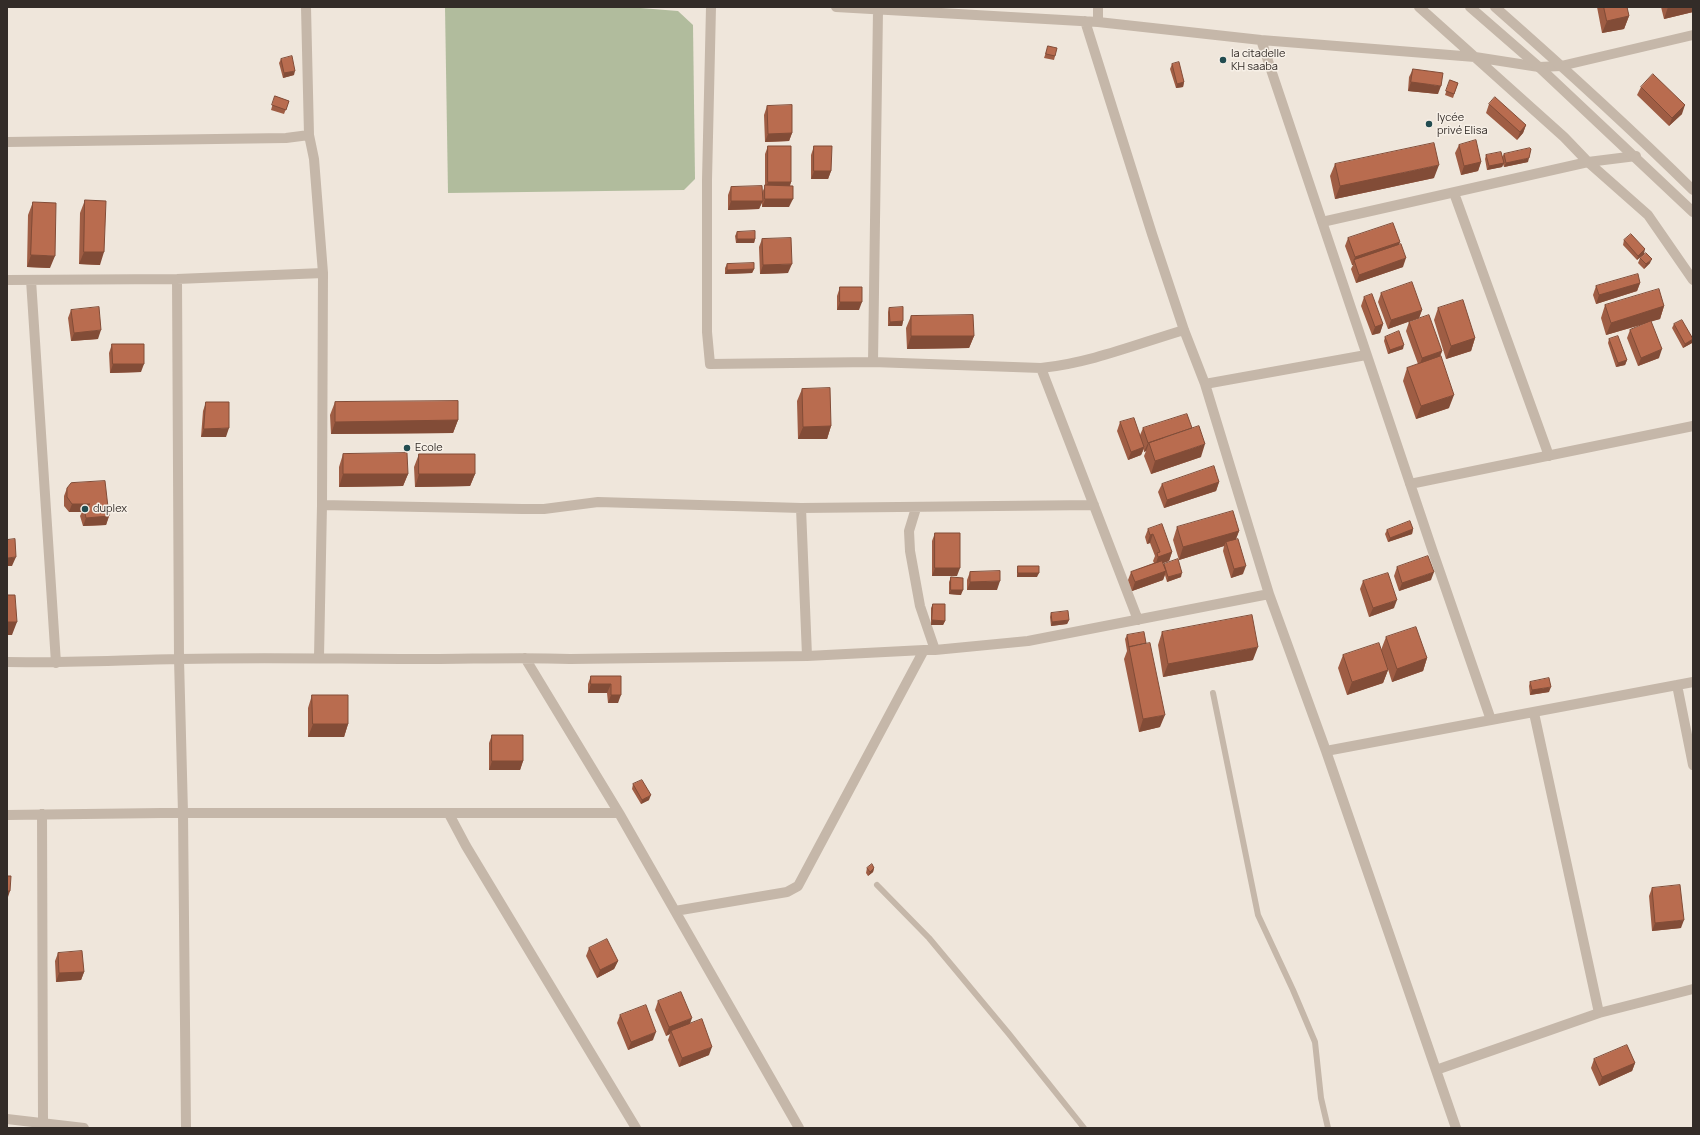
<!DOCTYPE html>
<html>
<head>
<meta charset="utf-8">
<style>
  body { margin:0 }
  #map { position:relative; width:1700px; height:1135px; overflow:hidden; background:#efe6db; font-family:Manrope,sans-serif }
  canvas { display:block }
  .frame { position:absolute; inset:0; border:8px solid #332c28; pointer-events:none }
</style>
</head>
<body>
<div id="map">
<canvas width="1700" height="1135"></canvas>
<div class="frame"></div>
</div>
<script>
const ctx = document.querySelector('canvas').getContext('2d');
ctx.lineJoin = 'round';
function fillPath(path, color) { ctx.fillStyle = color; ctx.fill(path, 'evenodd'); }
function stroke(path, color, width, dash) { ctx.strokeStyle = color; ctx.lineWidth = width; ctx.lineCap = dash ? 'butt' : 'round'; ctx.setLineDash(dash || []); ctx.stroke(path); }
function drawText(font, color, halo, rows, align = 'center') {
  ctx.font = font + ' Manrope,sans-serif'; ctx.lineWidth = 3; ctx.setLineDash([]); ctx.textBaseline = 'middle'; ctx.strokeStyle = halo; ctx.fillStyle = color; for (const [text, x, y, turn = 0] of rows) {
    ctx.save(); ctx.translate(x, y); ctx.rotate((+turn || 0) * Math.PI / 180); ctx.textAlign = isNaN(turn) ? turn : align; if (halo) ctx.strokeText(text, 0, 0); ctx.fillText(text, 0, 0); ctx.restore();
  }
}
fillPath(new Path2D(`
  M445,7H628L678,11L693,25L695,179L684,190L448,193Z`), '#b1bc9d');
stroke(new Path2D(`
  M1213,693L1258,915L1293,990L1315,1042L1321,1098L1328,1128
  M877,885L929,938L1009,1034L1084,1128`), '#c5b7a9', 6);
stroke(new Path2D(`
  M306,7L309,135L314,159L323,273L322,505L319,657
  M711,7L707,180V332L710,364L873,362L1041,368C1090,363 1137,344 1184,330
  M836,7L1098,22L1261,40L1475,57L1539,67L1561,66L1693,35
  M1098,7V22
  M1419,7L1564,137L1588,162L1648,215L1693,280
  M1085,21L1152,234L1184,330L1205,384L1269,594L1326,751L1456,1128
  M1261,40L1432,549L1491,720
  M7,142L286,138L309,135
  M1454,193L1549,456
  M1322,222L1588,162L1636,156
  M177,279L179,659L183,813L186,1128
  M7,280L177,279L323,273
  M31,280L56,663
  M873,362L878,10
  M1041,368L1138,620
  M1205,384L1366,355
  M1410,484L1693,426
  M322,505L522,509H544L598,502L801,508L1094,505
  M801,508L807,656
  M916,508L909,531L910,551L920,606L935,650
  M525,658L619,813L799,1128
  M7,662C65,663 122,660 180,659C261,657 343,659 425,659C473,659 522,657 570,659L807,656L924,650H935L1028,641L1269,594
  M1677,685L1693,765
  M1534,713L1599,1013
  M1326,751L1693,682
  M42,814L43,1123
  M449,814L466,846L636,1128
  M7,815L162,813H619
  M675,911L787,892L798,886L924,650
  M1436,1070L1599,1013L1693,989
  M7,1119L84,1128`), '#c5b7a9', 10);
stroke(new Path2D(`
  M1470,7L1539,67L1693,212
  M1495,7C1562,66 1629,127 1693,190`), '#c5b7a9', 10);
fillPath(new Path2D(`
  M1597,7H1627L1629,16L1624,29L1602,33Z
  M1661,7H1693V12L1664,19Z
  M1048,46L1055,56L1054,60L1044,58Z
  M281,59L294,75L283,78L279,63Z
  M1172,64L1184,82L1183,87L1176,88L1170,69Z
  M1413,69L1438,94L1408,91L1409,77Z
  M1450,80L1458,83L1453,98L1445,95Z
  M1641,87L1682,114L1669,126L1637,95Z
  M275,96L289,101L284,114L271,110Z
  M1489,104L1526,125L1523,133L1517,140L1486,113Z
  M767,106L792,133L789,141L765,142L764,115Z
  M1459,145L1481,162L1478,171L1461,175L1455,153Z
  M768,146L791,182L790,186L789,207H762V201L759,209L728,210V195L731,187L762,193L765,186V154Z
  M814,146L831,171L828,179H811V155Z
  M1504,154L1528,162L1504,167L1503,164L1502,167L1487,170L1485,159L1486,155L1502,157Z
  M1335,164L1434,178L1335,199L1330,176Z
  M85,200L100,265L79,264L80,213Z
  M33,202L50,268L27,267L28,215Z
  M737,232L755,239L754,243H736L735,236Z
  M1348,238L1400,242L1398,245L1403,267L1356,283L1351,269L1353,265H1352L1345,246Z
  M762,239L788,273L760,274L759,247Z
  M1624,240L1644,254L1637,260L1623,245Z
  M1640,258L1650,263L1644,269L1638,263Z
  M727,264L754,269L752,273L725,274V268Z
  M1640,283L1637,291L1596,304L1593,295L1596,286Z
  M840,287L859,310H837V296Z
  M1381,293L1422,310L1419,318L1388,329L1378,302Z
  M1364,297L1383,324L1380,333L1372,335L1361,306Z
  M1605,305L1664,306L1660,319L1651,321L1659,358L1638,366L1627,338L1630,330L1651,322L1606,335L1601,318Z
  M889,308L903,321L902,326H888V312Z
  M1438,308L1475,338L1471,351L1446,359L1434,320Z
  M71,310L98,339L71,341L68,318Z
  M911,316L974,336L969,348L907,349L906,328Z
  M1409,322L1442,351L1440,357L1449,408L1416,419L1403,381L1407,368L1418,364L1406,331Z
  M1674,324L1692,343L1683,348L1672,328Z
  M1385,337L1403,349L1388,354L1384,341Z
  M1609,339L1627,360L1625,365L1616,367L1608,343Z
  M112,344L141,372L110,373L109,353Z
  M802,389L831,426L827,439H798L797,401Z
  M206,402L226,437H201L203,411Z
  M335,402L458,420L453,433L331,434L330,415Z
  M1120,422L1140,435L1143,428L1201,457L1151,474L1144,456L1146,451L1144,452V449L1141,455L1128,460L1117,431Z
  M343,454L408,474L403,486L339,487V467Z
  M419,454L475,474L470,486L415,487L414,467Z
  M1219,482L1216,491L1164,508L1158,492L1162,484Z
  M67,488L109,516L106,525L83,526L80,516L82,512H69L64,506V496Z
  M1177,527L1239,531L1236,539L1243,574L1231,578L1223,551L1224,546L1179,560L1173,540Z
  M1148,529L1172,552L1169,561L1163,563L1164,565L1181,577L1167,582L1165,575L1163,580L1132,591L1128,580L1131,572L1154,563L1153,561L1155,556L1150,543L1147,544L1145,537Z
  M1413,529L1412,534L1388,542L1385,534L1387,530Z
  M935,533L957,576H932V541Z
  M1018,566L1037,577H1017V570Z
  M1397,567L1431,580L1399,591L1394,576Z
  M970,572L997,590H967V580Z
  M951,577L961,595L949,594V582Z
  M1363,581L1394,608L1369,617L1360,589Z
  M933,604L945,621L943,625H931V608Z
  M1051,613L1069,620L1067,624L1051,626L1050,617Z
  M1162,632L1253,660L1163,677L1158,645Z
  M1127,635L1160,727L1139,732L1124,659L1127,651L1125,639Z
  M1386,637L1427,658L1423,671L1392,682L1387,666L1388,670L1383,683L1347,695L1338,668L1343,655L1381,650Z
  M591,676H621L618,703H608L607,693H588V684Z
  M1530,682L1549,692L1530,695L1529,686Z
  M312,695L348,724L344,737H308V708Z
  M492,735L523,761L520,770H489V743Z
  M633,784L649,800L641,804L632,789Z
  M867,868H874L873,872L868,876L866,873Z
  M1652,888L1681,928L1652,931L1649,896Z
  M589,948L618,961L614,969L597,978L586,956Z
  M58,953L84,972L81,980L56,982L55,961Z
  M658,1001L690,1024L709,1055L679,1067L668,1040L670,1034L666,1036L655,1010Z
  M620,1015L653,1040L628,1050L617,1023Z
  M1594,1059L1635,1063L1632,1071L1599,1086L1591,1068Z`), '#9f5d44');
fillPath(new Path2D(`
  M1668,7H1693V12L1664,19Z
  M1629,16L1624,29L1602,33L1607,21Z
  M295,71L294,75L283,78L284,73Z
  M1184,82L1183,87L1176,88L1177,84Z
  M1411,82L1441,86L1438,94L1408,91Z
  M1685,105L1682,114L1669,126L1672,118Z
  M1526,125L1523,133L1517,140L1520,132Z
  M792,133L789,141L765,142L768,134Z
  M1529,158L1528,162L1504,167L1506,163Z
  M1481,162L1478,171L1461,175L1464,166Z
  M1504,163L1502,167L1487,170L1489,166Z
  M1439,165L1434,178L1335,199L1340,186Z
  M814,171H831L828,179H811Z
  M768,182H791L788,190H765Z
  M765,199H793L789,207H762Z
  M731,201H763L759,209L728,210Z
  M737,239H755L754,243H736Z
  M1400,242L1397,250L1354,260L1353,265H1352L1355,257Z
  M1645,249L1644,254L1637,260L1638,256Z
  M84,252H104L100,265L79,264Z
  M31,255L55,256L50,268L27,267Z
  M1406,258L1403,267L1356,283L1359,275Z
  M1652,259L1650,263L1644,269L1646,264Z
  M792,264L788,273L760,274L763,265Z
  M754,269L752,273L725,274L727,270Z
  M1640,283L1637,291L1596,304L1599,295Z
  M840,302H862L859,310H837Z
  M1664,306L1660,319L1606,335L1611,323Z
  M1422,310L1419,318L1388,329L1391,320Z
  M903,321L902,326H888L890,322Z
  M1383,324L1380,333L1372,335L1375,327Z
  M101,330L98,339L71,341L74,333Z
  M911,336H974L969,348L907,349Z
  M1475,338L1471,351L1446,359L1451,346Z
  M1693,339L1692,343L1683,348L1685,344Z
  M1404,345L1403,349L1388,354L1390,350Z
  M1662,349L1659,358L1638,366L1641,358Z
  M1442,351L1438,360L1419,367L1422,358Z
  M1627,360L1625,365L1616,367L1618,363Z
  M113,364H144L141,372L110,373Z
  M1454,395L1449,408L1416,419L1421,406Z
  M458,420L453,433L331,434L335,422Z
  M831,426L827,439H798L803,427Z
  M229,428L226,437H201L204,429Z
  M1192,430L1149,443L1146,451L1144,452L1148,443Z
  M1205,444L1201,457L1151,474L1155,461Z
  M1144,447L1141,455L1128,460L1131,452Z
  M343,474H408L403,486L339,487Z
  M419,474H475L470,486L415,487Z
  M1219,482L1216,491L1164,508L1167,500Z
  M72,504H90L84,508L82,512H69Z
  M109,516L106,525L83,526L86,518Z
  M1413,529L1412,534L1388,542L1390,538Z
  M1239,531L1234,544L1226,542L1224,546L1179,560L1183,547Z
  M1153,534L1150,543L1147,544L1150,535Z
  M1172,552L1169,561L1155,566L1158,557Z
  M16,557L12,566H7V558Z
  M1246,566L1243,574L1231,578L1234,569Z
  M935,568H960L957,576H932Z
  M1166,571L1163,580L1132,591L1135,582Z
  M1434,572L1431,580L1399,591L1402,583Z
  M1018,573H1039L1037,577H1017Z
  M1182,573L1181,577L1167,582L1168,577Z
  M1000,581L997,590H967L970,582Z
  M951,590H963L961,595L949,594Z
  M1397,600L1394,608L1369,617L1373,608Z
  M932,620L945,621L943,625H931Z
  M1069,620L1067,624L1051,626L1052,622Z
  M7,622H17L12,635H7Z
  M1258,647L1253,660L1163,677L1168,664Z
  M1427,658L1423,671L1392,682L1397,669Z
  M1388,670L1383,683L1347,695L1352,682Z
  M591,684H611L607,693H588Z
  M1551,687L1549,692L1530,695L1532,690Z
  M611,695H621L618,703H608Z
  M1165,715L1160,727L1139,732L1143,719Z
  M313,724H348L344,737H308Z
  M492,761H523L520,770H489Z
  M651,795L649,800L641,804L642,800Z
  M874,868L873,872L868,876L870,872Z
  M7,891H10L7,900Z
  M1684,920L1681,928L1652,931L1655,923Z
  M618,961L614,969L597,978L600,970Z
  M84,972L81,980L56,982L59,973Z
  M692,1018L689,1027L671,1031L670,1034L666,1036L669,1027Z
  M656,1032L653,1040L628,1050L631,1042Z
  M712,1047L709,1055L679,1067L682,1058Z
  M1635,1063L1632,1071L1599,1086L1602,1077Z`), '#824c37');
const building = new Path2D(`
  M1604,7H1627L1629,16L1607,21Z
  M1048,46L1057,48L1055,56L1046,54Z
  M292,56L295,71L284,73L281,59Z
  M1179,62L1184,82L1177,84L1172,64Z
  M1413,69L1443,73L1441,86L1411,82Z
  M1653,74L1685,105L1672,118L1641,87Z
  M1450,80L1458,83L1454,94L1446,91Z
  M275,96L289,101L286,110L272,105Z
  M1495,97L1526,125L1520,132L1489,104Z
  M792,105V133L768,134L767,106Z
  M1476,140L1481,162L1464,166L1459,145Z
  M1434,143L1439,165L1340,186L1335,164Z
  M768,146H791V182H768Z
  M814,146H832L831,171H814Z
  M1530,148L1531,149L1529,158L1506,163L1504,154Z
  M1501,152L1504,163L1489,166L1486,155Z
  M765,185L793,186V199H765Z
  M762,186L763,201H731V187Z
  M85,200L106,201L104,252H84Z
  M33,202L56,203L55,256L31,255Z
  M1393,223L1400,242L1355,257L1348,238Z
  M755,231V239H737V232Z
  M1631,234L1645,249L1638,256L1624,240Z
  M791,238L792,264L763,265L762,239Z
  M1401,244L1406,258L1359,275L1354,260Z
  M1646,253L1652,259L1646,264L1640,258Z
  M754,263V269L727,270V264Z
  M1638,274L1640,283L1599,295L1596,286Z
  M1412,282L1422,310L1391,320L1381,293Z
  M840,287H862V302H840Z
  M1659,289L1664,306L1611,323L1605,305Z
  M1372,294L1383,324L1375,327L1364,297Z
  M1463,300L1475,338L1451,346L1438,308Z
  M99,307L101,330L74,333L71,310Z
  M903,307V321L890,322L889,308Z
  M973,315L974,336H911V316Z
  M1429,315L1442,351L1422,358L1409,322Z
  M1682,320L1693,339L1685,344L1674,324Z
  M1651,321L1662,349L1641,358L1630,330Z
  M1399,331L1404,345L1390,350L1385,337Z
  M1618,336L1627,360L1618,363L1609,339Z
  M112,344H144V364H113Z
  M1441,356L1454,395L1421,406L1407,368Z
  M830,388L831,426L803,427L802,389Z
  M458,401V420L335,422V402Z
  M206,402H229V428L204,429Z
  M1187,414L1192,428L1148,443L1143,428Z
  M1134,418L1144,447L1131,452L1120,422Z
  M1199,426L1205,444L1155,461L1149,443Z
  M407,453L408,474H343V454Z
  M419,454H475V474H419Z
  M1214,466L1219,482L1167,500L1162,484Z
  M105,481L109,516L86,518L84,508L90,504H72L67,497V488L71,483Z
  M1233,511L1239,531L1183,547L1177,527Z
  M1410,521L1413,529L1390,538L1387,530Z
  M1162,524L1172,552L1158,557L1157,553L1160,552L1153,534L1150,535L1148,529Z
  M935,533H960V568H935Z
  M15,539L16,557L7,558V540Z
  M1238,539L1246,566L1234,569L1226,542Z
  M1428,556L1434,572L1402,583L1397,567Z
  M1178,559L1182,573L1168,577L1164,564Z
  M1162,561L1166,571L1135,582L1131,572Z
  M1018,566H1039V573H1018Z
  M1000,571V581L970,582V572Z
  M1388,573L1397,600L1373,608L1363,581Z
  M951,577L963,578V590H951Z
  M7,595H15L17,622H7Z
  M933,604H945V621L932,620Z
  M1068,611L1069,620L1052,622L1051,613Z
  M1252,615L1258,647L1168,664L1162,632Z
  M1416,627L1427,658L1397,669L1386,637Z
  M1144,632L1146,643L1129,647L1127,635Z
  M1150,643L1165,715L1143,719L1129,647Z
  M1379,643L1388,670L1352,682L1343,655Z
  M591,676H621V695H611V684H591Z
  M1549,678L1551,687L1532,690L1530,682Z
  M312,695H348V724H313Z
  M492,735H523V761H492Z
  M642,780L651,795L642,800L633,784Z
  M872,864L874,868L870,872L867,868Z
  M7,876H11L10,891H7Z
  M1680,885L1684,920L1655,923L1652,888Z
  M607,939L618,961L600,970L589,948Z
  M82,951L84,972L59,973L58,953Z
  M681,992L692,1018L669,1027L658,1001Z
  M646,1005L656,1032L631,1042L620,1015Z
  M702,1019L712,1047L682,1058L671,1031Z
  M1627,1045L1635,1063L1602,1077L1594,1059Z`);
fillPath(building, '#b96c4f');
stroke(building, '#824c37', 1);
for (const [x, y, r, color] of [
  [1223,60,4,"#224c50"],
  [1429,124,4,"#224c50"],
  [407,448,4,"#224c50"],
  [85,509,4,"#224c50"]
]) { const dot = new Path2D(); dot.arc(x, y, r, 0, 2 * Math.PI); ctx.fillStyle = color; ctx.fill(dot); stroke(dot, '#f7f0e7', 1.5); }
drawText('11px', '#332c28', '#f7f0e7', [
  ["la citadelle",1231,54],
  ["KH saaba",1231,67],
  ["lycée",1437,118],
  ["privé Elisa",1437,131],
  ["Ecole",415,448],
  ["duplex",93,509]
], 'left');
</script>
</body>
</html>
